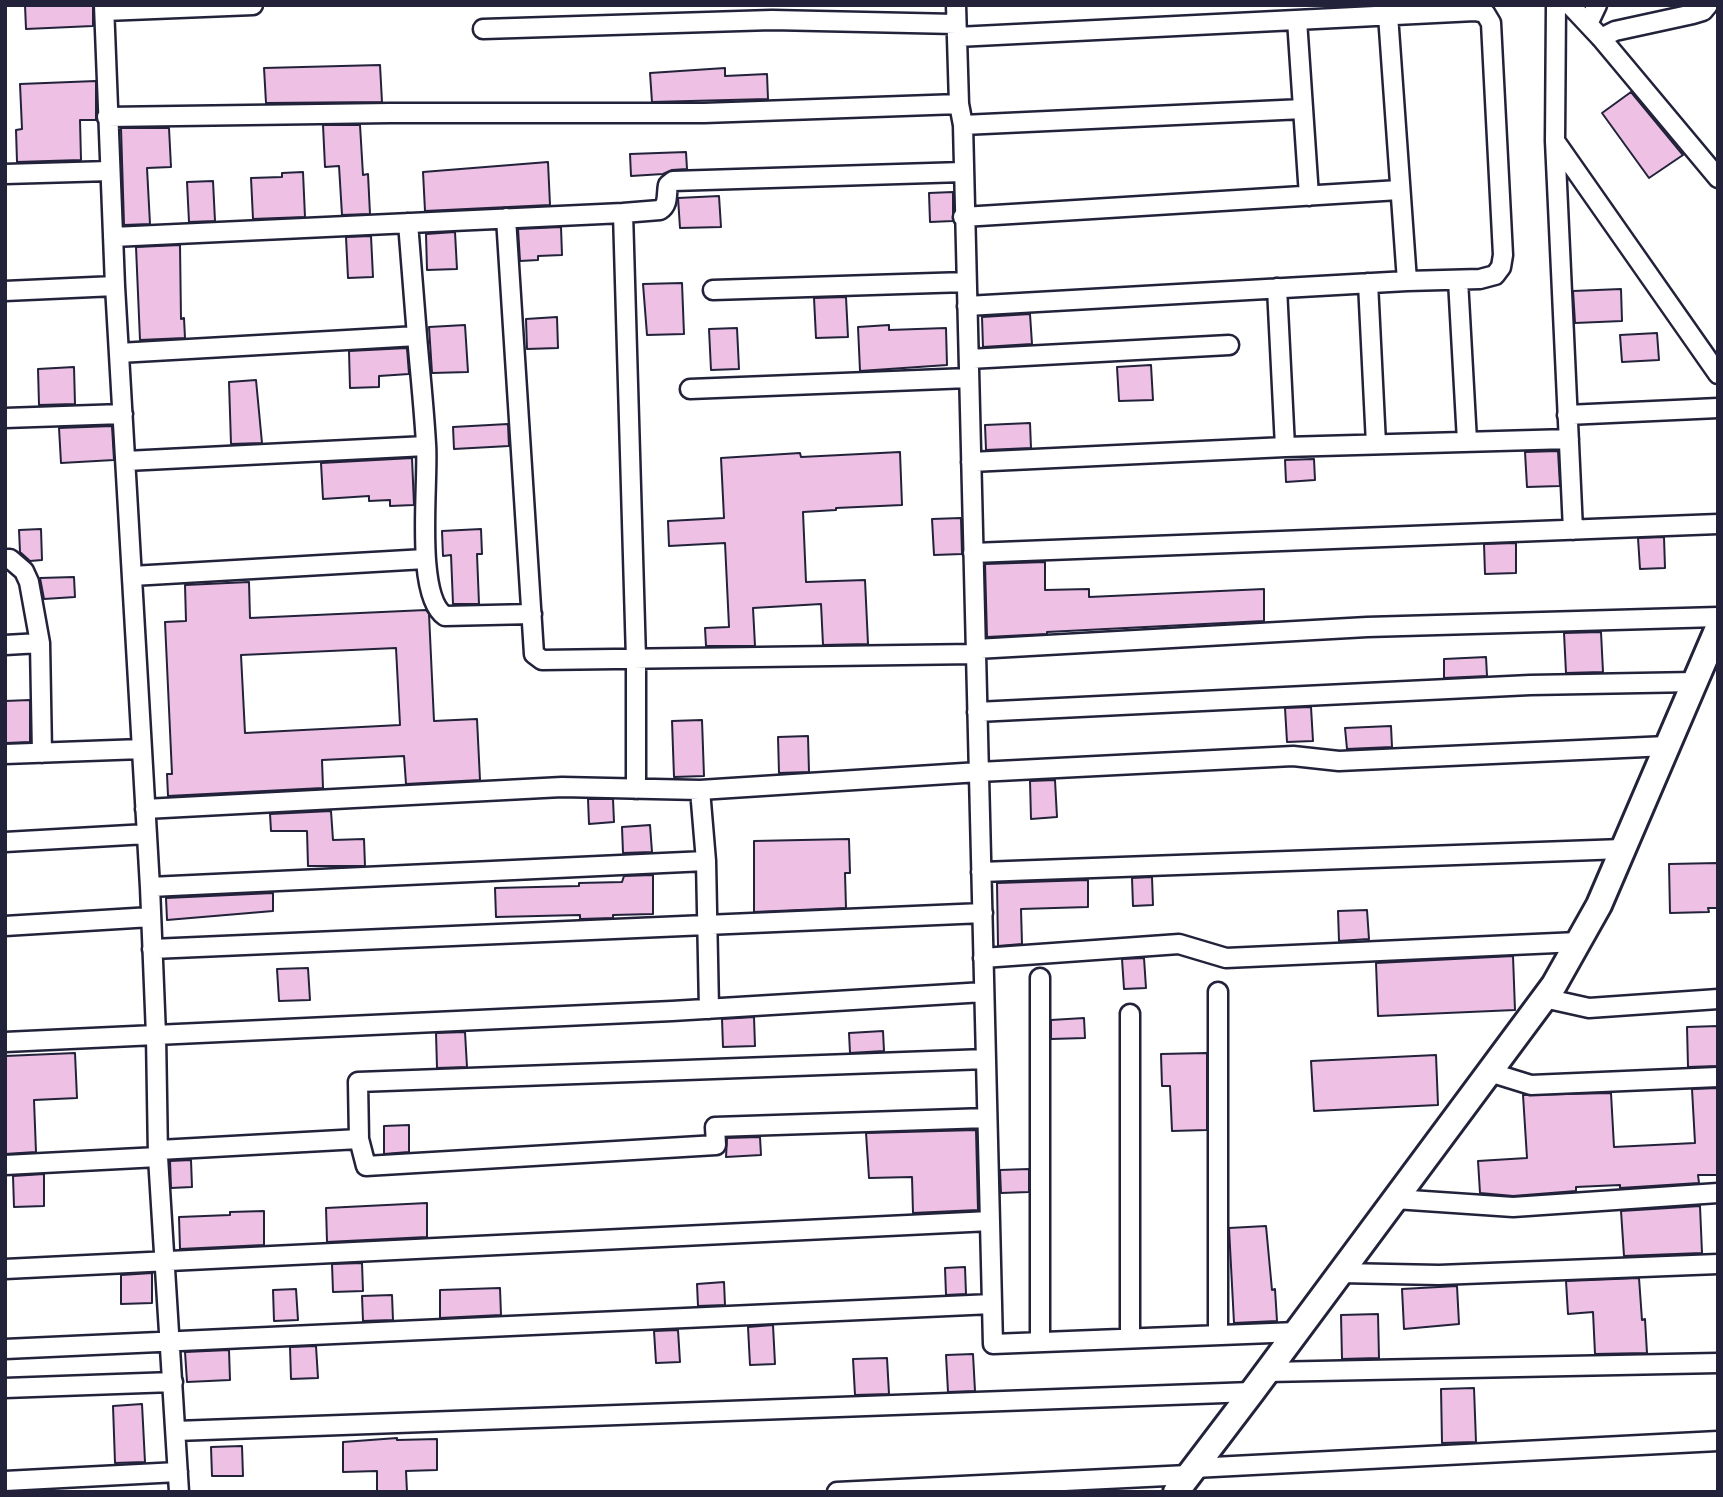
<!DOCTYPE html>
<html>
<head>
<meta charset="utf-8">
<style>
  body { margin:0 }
  #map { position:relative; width:1723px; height:1497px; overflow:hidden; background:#fff; font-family:"Shantell Sans",sans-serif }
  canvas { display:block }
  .frame { position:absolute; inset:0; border:7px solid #22223b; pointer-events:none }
</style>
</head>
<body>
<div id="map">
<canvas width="1723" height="1497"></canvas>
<div class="frame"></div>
</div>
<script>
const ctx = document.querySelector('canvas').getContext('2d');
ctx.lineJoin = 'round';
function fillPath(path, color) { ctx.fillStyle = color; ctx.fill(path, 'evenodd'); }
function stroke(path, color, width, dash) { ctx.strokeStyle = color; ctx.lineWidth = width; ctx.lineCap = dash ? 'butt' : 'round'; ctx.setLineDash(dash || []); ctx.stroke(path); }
const building = new Path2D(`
  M25,5H93V26L26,29Z
  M380,65L382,102L266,103L264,68Z
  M725,68V76L767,74L768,99L652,102L650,73Z
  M96,81V120H80L81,160L17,162L16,130L22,129L20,84Z
  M1631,92L1683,155L1649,178L1602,113Z
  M323,125H360L363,175L368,174L370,214L342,215L339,166L325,167Z
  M121,128H169L171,167L147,168L150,224L124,225Z
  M686,152L687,169L672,170L663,174L631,176L630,154Z
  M548,162L550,205L425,211L423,172Z
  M303,172L305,217L253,219L251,178L282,177V173Z
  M213,181L215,221L189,222L187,182Z
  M953,192V221L930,222L929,193Z
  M719,196L721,227L680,228L678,198Z
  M561,227L562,255L538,256V260L520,261L518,229Z
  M455,232L457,269L427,270L426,234Z
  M371,236L373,277L348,278L346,237Z
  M180,245L181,319L184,318L185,338L140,340L136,247Z
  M682,283L684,334L647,335L643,284Z
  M1621,289L1622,321L1575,323L1573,291Z
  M846,297L848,337L816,338L814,298Z
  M1030,314L1032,344L983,347L982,317Z
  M557,317L558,348L527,349L526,319Z
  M465,325L468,372L432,373L429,327Z
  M889,325V330L946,328L947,365L860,371L858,327Z
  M737,328L739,369L711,370L709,329Z
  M1657,333L1659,360L1622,362L1620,335Z
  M407,348L409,374L379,376V387L350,388L349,351Z
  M1151,365L1153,400L1119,401L1117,367Z
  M74,367L75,404L39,405L38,369Z
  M256,380L262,443L231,444L229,382Z
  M1030,423L1031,448L986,450L985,425Z
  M508,424L509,446L454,449L453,427Z
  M112,426L114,460L61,463L59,428Z
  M1558,451L1560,486L1527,487L1525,452Z
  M900,452L902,505L836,508V510L803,512L806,582L865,580L868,644L823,645L821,604L753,608L755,646H706L705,628L729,627L725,543L669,546L668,521L724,518L721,458L800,453L801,457Z
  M412,458L414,505L390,506V500L369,501V496L323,499L321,463Z
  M1314,459L1315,480L1286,482L1285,460Z
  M961,518L962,554L934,555L932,519Z
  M41,529L42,560L30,561L20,552L19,530Z
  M481,529L482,554H477L479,604H453L451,555L443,556L442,531Z
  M1664,537L1665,568L1640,569L1638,538Z
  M1516,543V573L1485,574L1484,544Z
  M1045,562V590L1089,589V597L1264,589V621L1047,632V634L987,637L985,564Z
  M74,577L75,597L44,599L40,578Z
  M249,582L250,618L426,610L429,614L434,721L477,719L480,780L406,784L404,756L322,760L323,788L168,796L167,774H172L165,622L186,621L185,585ZM396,648L400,725L245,733L241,655Z
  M1601,632L1603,672L1566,673L1564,633Z
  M1486,657L1487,676L1444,678V659Z
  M30,700V742L6,743L5,701Z
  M1311,707L1313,741L1287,742L1285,708Z
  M702,720L704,776L674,777L672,721Z
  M1391,726L1392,747L1347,749L1345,728Z
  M808,736L809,772L779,773L778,737Z
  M1055,780L1057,817L1031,819L1030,781Z
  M588,799H613L614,822L589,824Z
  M331,811L333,840L364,839L365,866H308L307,831H271L270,814Z
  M650,825L652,852L623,853L622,827Z
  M849,839L850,873H845L846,908L754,912V841Z
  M1718,863V908H1708L1709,912L1670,913L1669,864Z
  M653,875V914L613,915V918L580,919V915L496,917L495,888L579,886V883L622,882L624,876Z
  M1152,877L1153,905L1133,906L1132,878Z
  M1088,880V907L1021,909L1022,944L998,946L997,883Z
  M273,893V911L167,920L166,898Z
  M1367,910L1369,939L1339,941L1338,911Z
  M1513,956L1515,1010L1378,1016L1376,963Z
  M1144,958L1146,988L1124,989L1122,959Z
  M308,968L310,1000L279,1001L277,969Z
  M754,1017L755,1046L723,1047L722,1019Z
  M1084,1018L1085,1038L1051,1039V1020Z
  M1718,1026V1066L1688,1067L1687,1027Z
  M883,1031L884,1051L850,1053L849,1033Z
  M465,1032L467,1067L437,1068L436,1033Z
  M75,1053L77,1098L34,1100L36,1152L5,1154V1056Z
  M1207,1053V1130L1172,1131L1170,1086H1162L1161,1054Z
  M1436,1055L1438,1105L1314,1111L1311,1061Z
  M1718,1088V1175H1698L1699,1183L1620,1188V1185L1576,1187V1191L1513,1196L1480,1193L1478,1161L1527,1158L1523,1095L1611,1093L1614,1147L1695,1143L1692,1089Z
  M409,1125V1152L384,1154V1126Z
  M976,1130L978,1210L913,1213L912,1177L869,1178L866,1133Z
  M760,1137L761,1155L726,1157L727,1138Z
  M191,1160L192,1187L171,1188L170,1161Z
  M1029,1169V1192L1001,1193L1000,1170Z
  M44,1174V1206L14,1207L13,1176Z
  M427,1203V1237L327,1242L326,1208Z
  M1700,1206L1702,1253L1624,1256L1621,1211Z
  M264,1211V1245L180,1249L179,1217L230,1215V1212Z
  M1266,1226L1272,1290L1275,1289L1277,1321L1234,1323L1229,1228Z
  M362,1263L363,1291L333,1292L332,1264Z
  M965,1267L966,1294L946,1295L945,1268Z
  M152,1273V1303L121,1304V1275Z
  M1639,1278L1642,1320L1645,1319L1647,1353L1595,1354L1593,1312L1568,1314L1566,1281Z
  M724,1282L725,1305L698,1306L697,1284Z
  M1457,1286L1459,1324L1404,1329L1402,1289Z
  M500,1288L501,1315L440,1318V1290Z
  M296,1289L298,1320L274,1321L273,1290Z
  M392,1295L393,1320L363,1321L362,1296Z
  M1378,1314L1379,1358L1342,1359L1341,1315Z
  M773,1325L775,1364L750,1365L748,1327Z
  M678,1330L680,1362L656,1363L654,1331Z
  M316,1346L318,1378L291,1379L290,1347Z
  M229,1350L230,1380L187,1382L185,1352Z
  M973,1354L975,1391L948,1392L946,1355Z
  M887,1358L889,1394L855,1395L853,1359Z
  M1474,1388L1476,1442L1442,1443L1441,1389Z
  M142,1404L145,1462L115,1463L113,1406Z
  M397,1438V1440L437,1439V1470L406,1471L407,1492H377V1471L343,1472V1442Z
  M242,1446L243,1476H212L211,1447Z`);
fillPath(building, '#edc0e4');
stroke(building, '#22223b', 2);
const street = new Path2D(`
  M104,5L115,286L150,887L156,1035L158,1157L179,1492
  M956,5L959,104L963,125L993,1344L1297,1332
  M1556,5L1555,141L1573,530
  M1570,5L1601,38L1718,178
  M105,11L253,5
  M1388,15L1407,281
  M1297,20L1309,196
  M1588,24L1597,5
  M483,29L772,20L956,24
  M957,37L1475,11L1485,13L1491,23L1503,255L1501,267L1495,275L1480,279L1407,281L967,306
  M1601,38L1615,31L1693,14L1703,11L1708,5
  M107,117L390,113H704L959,104
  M963,125L1303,109
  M1555,141L1718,374
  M5,174L110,171
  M623,213L660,210C669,204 666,195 668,185L673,181L963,172
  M963,217L1399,190
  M506,218L534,654L542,660L975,654
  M408,223L417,336
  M113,237L623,213L636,659V789
  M1458,280L1467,441
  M1368,283L1376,444
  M1277,288L1285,447
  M713,290L966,282
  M5,291L115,286
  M119,353L417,336C420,372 424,408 426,444C429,481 414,595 445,616L532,614
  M969,359L1229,345
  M690,389L969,378
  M1567,415L1718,408
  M5,418L123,414
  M126,461L426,446
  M971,462L1285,447L1569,439
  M973,553L1718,524
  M5,559H10L24,571L29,582L40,643L42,753
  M132,576L425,559
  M5,645L40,643
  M976,649L1367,627L1718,617
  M977,712L1530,685L1695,682
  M5,754L142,749
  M700,790L706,861L709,1009
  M145,809L562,787L700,790L979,772L1293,756L1339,761L1667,746
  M5,842L147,834
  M981,872L1623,849
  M150,887L706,861
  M5,926L151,917
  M152,949L983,913
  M983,958L1179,944L1226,958L1578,942
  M1218,992V1335
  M1544,998L1589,1008L1718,999
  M5,1042L672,1011L984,992
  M1489,1072L1531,1085L1718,1077
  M359,1139L358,1082L986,1059
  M159,1150L359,1139L366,1166L716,1145L715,1127L987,1118
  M5,1165L158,1157
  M1395,1199L1513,1207L1718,1193
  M5,1269L990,1221
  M1340,1273L1439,1275L1718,1264
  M1130,1338V1014
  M1040,1342V978
  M5,1349L992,1304
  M1267,1372L1718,1363
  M5,1388L173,1382
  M176,1431L1252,1392
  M1194,1468L1718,1441
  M5,1481L178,1472
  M837,1492L1188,1475`);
const secondary = new Path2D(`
  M1176,1492L1252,1392L1554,985L1599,905L1718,628`);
stroke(street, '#22223b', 23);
stroke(secondary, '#22223b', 30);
stroke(street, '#fff', 18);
stroke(secondary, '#fff', 24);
</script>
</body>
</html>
